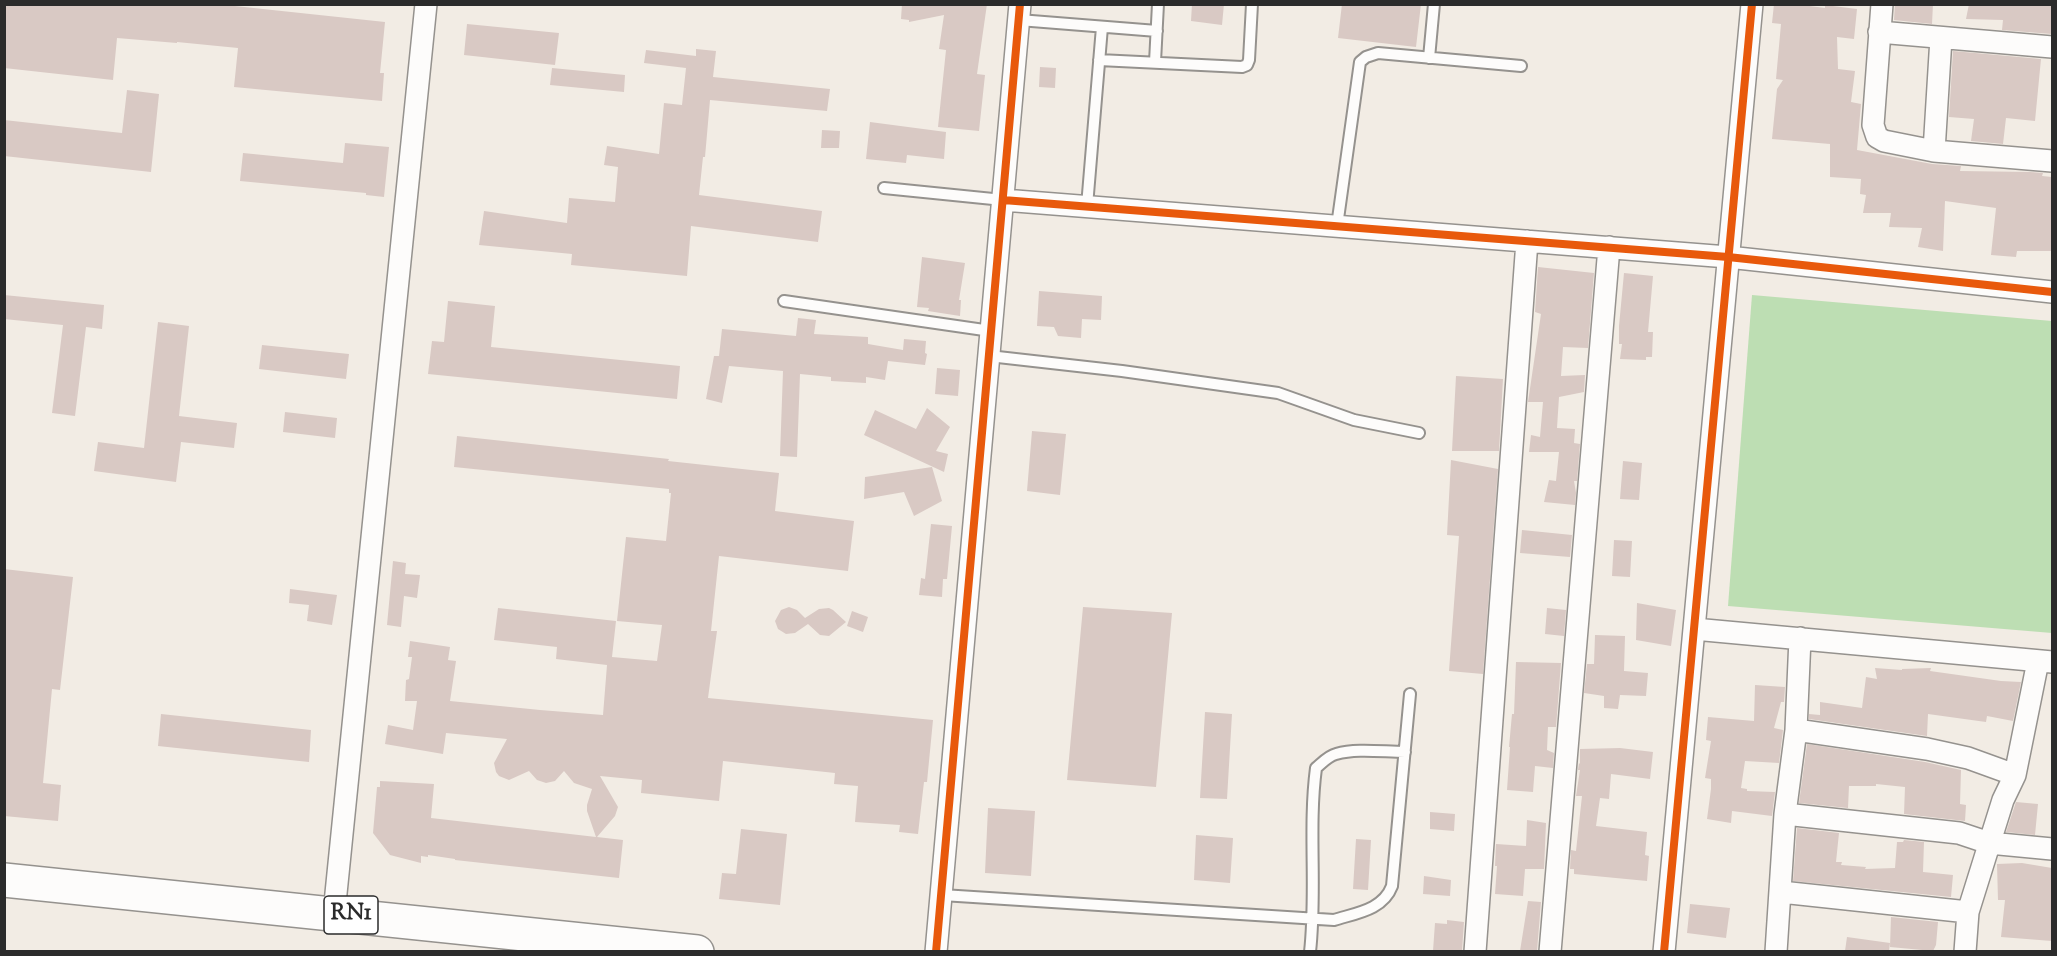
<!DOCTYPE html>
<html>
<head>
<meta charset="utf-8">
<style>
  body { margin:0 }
  #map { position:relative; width:2057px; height:956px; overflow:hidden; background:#f2ece4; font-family:"Sorts Mill Goudy",serif }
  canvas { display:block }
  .frame { position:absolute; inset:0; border:6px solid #2b2b2b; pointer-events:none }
</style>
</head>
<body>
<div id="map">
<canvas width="2057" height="956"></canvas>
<div class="frame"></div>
</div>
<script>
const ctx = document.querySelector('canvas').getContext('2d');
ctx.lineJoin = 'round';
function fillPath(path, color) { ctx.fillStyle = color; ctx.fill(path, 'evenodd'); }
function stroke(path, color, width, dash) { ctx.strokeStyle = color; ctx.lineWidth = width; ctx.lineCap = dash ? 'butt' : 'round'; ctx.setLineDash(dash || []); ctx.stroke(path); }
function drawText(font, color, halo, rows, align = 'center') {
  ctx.font = font + ' "Sorts Mill Goudy",serif'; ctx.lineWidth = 5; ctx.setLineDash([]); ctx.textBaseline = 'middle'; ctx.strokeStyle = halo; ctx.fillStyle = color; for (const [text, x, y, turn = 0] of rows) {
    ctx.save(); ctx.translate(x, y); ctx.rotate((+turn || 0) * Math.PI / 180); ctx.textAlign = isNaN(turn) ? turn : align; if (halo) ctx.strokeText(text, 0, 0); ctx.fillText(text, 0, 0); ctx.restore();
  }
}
fillPath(new Path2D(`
  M1752,295L2052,321V633L1728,606Z`), '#bddeb3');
fillPath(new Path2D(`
  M4,4H216L385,22L380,73H384L382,101L234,87L238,48L177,42V43L117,38L113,80L4,68Z
  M902,4H987L977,74L985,75L979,131L938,127L946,50L939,49L944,15L909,22V20L901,19Z
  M1192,4H1224L1222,25L1191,21Z
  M1342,4H1421L1416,47L1338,38Z
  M1774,4H1794L1825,8V5L1857,9L1854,39L1837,37L1838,69L1855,71L1851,102L1861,104L1857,150L1932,164L1961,166L1960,171L2030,172L2043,173L2042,176L2052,177V251H2017L2016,257L1991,255L1996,208L1945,201L1943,251L1918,247L1922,228L1889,227L1891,213H1863L1866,195L1860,194L1861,179L1830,177V144L1772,139L1777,89L1783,80L1776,79L1781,24L1772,23Z
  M1895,4H1933L1932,24L1894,20Z
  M1969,4H2052V34L2002,30L2003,20L1966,19Z
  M467,24L559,33L555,65L464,55Z
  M696,49L716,51L713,77L830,89L827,111L710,100L705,157H703L699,195L822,211L818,242L691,226L687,276L571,265L572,254L479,245L484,211L567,223L569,198L615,202L618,167L604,165L607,146L659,154L664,103L682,105L686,68L644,63L646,50L696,56Z
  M1953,51L2041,59L2035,121L2006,118L2003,144L1971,141L1974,119L1949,117Z
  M1040,67L1056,68L1055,88L1039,87Z
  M552,68L625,75L624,92L550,85Z
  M127,90L159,94L151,172L4,156V120L122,133Z
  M870,122L946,132L944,159L907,155L906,163L866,159Z
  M822,130L840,131L839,148H821Z
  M345,143L389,147L384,197L366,195V193L240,181L243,153L343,163Z
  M922,257L965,263L959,300H961L960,316L928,311L929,308L917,307Z
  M1538,267L1594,273L1588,348L1563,347L1561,376L1585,375L1584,392L1559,397L1557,428L1575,429L1574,443L1580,444L1577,481H1574L1576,493L1575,505L1544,502L1549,480L1556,481L1559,452H1529L1531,435L1540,437L1543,402H1528L1541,314L1535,312Z
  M1624,273L1653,276L1648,332H1653L1652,357H1646V360L1620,359L1622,344H1619V326Z
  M1039,291L1102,296L1101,320L1082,319L1081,338L1058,336L1054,327L1037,326Z
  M4,295L104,305L102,329L86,327L75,416L52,413L63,325L4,319Z
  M448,301L495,306L491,347L680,366L677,399L428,374L432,341L444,342Z
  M798,318L816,320L814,334L868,337V344L903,350L904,339L926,341L925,353L927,354L925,365L888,361L885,380L866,377V383L831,381V377L800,374L797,457L780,456L783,371L729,366L722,403L706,399L714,356H719L722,329L796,336Z
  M158,322L189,326L179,416L237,423L234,448L181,442L176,482L94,471L98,442L144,448Z
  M262,345L349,354L346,379L259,369Z
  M937,368L960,370L958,396L935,394Z
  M1456,376L1503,379L1499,451H1452Z
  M927,408L950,427L936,451L948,454L944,472L864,435L875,410L916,429Z
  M285,412L337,418L335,438L283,432Z
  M1032,431L1066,434L1060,495L1027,491Z
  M457,436L669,459L668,461L779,473L775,511L854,521L848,571L719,556L711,631H717L708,698L933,720L927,782H924L918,834L899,832L900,825L855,822L858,786L834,784L835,773L723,761L719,801L641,793L642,780L600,776L618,807L615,816L597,837L623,840L619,878L455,860V859L428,855V857L421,856V863L390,855L373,833L377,787H380V781L434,784L431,818L596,837L587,811V805L592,789L574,783L564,771L555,781L546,783L537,780L529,771L509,780L499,776L496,772L494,763L507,739L446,733L443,754L385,744L388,725L413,730L417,701H405L406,680L409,679L412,657H408L410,641L450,647L448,660L456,661L450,701L540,710L603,715L607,665L556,659L557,647L494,640L498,608L616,621L612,657L657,661L662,625L617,621L626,537L666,541L671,493H669V489L454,467Z
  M1451,460L1498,469L1483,674L1449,671L1459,536L1447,535Z
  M1623,461L1642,463L1639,500L1620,499Z
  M932,467L942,501L914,516L904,492L864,499L865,477Z
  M931,524L952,526L947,579H943L942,597L919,595L921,578L925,579Z
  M1522,530L1572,535L1570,557L1520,553Z
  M1614,540L1632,541L1630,577L1612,576Z
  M393,561L406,563L405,574L420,575L417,598L404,596L401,627L387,625Z
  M4,569L73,577L60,690L52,689L43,783L61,785L58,821L4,816Z
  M290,589L337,595L332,625L307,621L309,605L289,603Z
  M1637,603L1676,610L1671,646L1636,640Z
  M789,607L797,610L805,618L819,609L829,608L833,610L846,622L829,636L820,635L808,624L795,633L786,634L778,629L775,621L781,610Z
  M1083,607L1172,613L1156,787L1067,780Z
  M1547,608L1566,610L1564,636L1545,634Z
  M852,611L868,617L863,632L847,626Z
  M1595,635L1625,636L1624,671L1648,673L1646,696L1620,695L1618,709L1604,708V696L1584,693L1587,664H1594Z
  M1516,662L1561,663L1556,727H1548L1547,750L1554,753L1553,768L1535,766L1533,792L1507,790L1510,747H1509L1512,714H1514Z
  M1875,668L1902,670V669L1931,668L1930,671L2001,681L2021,682L2013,721L1987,716L1986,722L1928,714L1927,736L1809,719V714L1820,715V702L1862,708L1866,677L1877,679Z
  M1755,685L1785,687L1784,702H1781L1774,728L1783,730L1779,763L1745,761L1741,788L1747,789V791L1775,792L1772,816L1732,811L1731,823L1707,819L1711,789V779L1705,778L1711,741L1706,740L1708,717L1754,721Z
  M1205,712L1232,714L1227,799L1200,798Z
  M161,714L311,730L309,762L158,746Z
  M1807,744L1925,762L1961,770L1960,804L1966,805L1965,821L1904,814L1905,787L1876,784V786H1849L1848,808L1799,803Z
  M1620,748L1653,752L1650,779L1611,774L1609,799L1600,798L1596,826L1647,832L1645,855L1649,856L1647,881L1574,874V869H1570L1571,850L1576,851L1582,796H1576L1580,770H1578L1579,763L1580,764V749Z
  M2016,802L2038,804L2035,835L2006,832Z
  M988,808L1035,811L1031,876L985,873Z
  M1430,812L1455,814L1454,831L1430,829Z
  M1527,820L1546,823L1544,869H1525L1523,896L1495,894L1497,866H1495L1496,844L1526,846Z
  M1797,828L1839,833L1836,862H1842L1841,865L1866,867L1865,869L1895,868L1897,842H1903L1904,840L1924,842L1923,872L1953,875L1951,897L1793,881Z
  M741,829L787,834L780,905L719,899L722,873L736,874Z
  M1196,835L1233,838L1230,883L1194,880Z
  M1356,839L1371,840L1368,890L1353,889Z
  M2022,863L2052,868V941L2001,937L2005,900H1998L1997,864Z
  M1424,876L1451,880L1450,896L1423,894Z
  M1528,901L1541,902L1537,951H1520Z
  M1690,904L1730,908L1726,938L1687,933Z
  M1891,917L1938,922L1936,945L1933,951L1890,947Z
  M1447,920L1464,922L1462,951H1433L1435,923L1447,924Z
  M1847,937L1890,943L1889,951H1845Z`), '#d9c9c4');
const service = new Path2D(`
  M1019,20L1157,31
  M1429,58L1434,4
  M1099,60L1242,67L1247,65L1249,60L1252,4
  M1155,62L1158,4
  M884,188L1003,200
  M1087,206L1102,27
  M1337,226L1360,62L1366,57L1378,53L1521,66
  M784,301L991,331
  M989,356L1122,371L1278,393L1354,420L1419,433
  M942,895L1334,920C1356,913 1383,910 1392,886L1410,694
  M1310,952C1317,890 1308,829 1316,768C1322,763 1328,756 1336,754C1357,748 1383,752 1405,752`);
const minor = new Path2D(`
  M1882,4L1873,125L1877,137L1884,141L1934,151L2052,161
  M1879,32L2052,47
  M1934,151L1941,38
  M1003,200L1728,257L2052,292
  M1694,629L2052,662
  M1796,730L1927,749L1968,758L2015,775
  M1785,814L1959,833L1989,843L2052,849
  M1781,892L1968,912
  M334,913L426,4
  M936,952L1020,4
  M1475,952L1527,241
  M1550,952L1609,247
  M1664,952L1752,4
  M1776,952L1785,814L1796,730L1800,638
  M1965,952L1968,912L2003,800L2015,775L2038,661`);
const trunk = new Path2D(`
  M4,880L697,952`);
stroke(service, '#95928e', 14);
stroke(minor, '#95928e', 24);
stroke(trunk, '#95928e', 36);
stroke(service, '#fdfcfb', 10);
stroke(minor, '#fdfcfb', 21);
stroke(trunk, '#fdfcfb', 33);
stroke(new Path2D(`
  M1003,200L1728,257L2052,292
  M936,952L1020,4
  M1664,952L1752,4`), '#e8590c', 8);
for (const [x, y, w] of [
  [351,915,54]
]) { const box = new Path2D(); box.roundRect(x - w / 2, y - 19, w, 38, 4.5); ctx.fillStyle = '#fff'; ctx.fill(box); stroke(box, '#2b2b2b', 1.5); }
drawText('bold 22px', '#2b2b2b', null, [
  ["RN1",351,915]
]);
</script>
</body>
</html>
